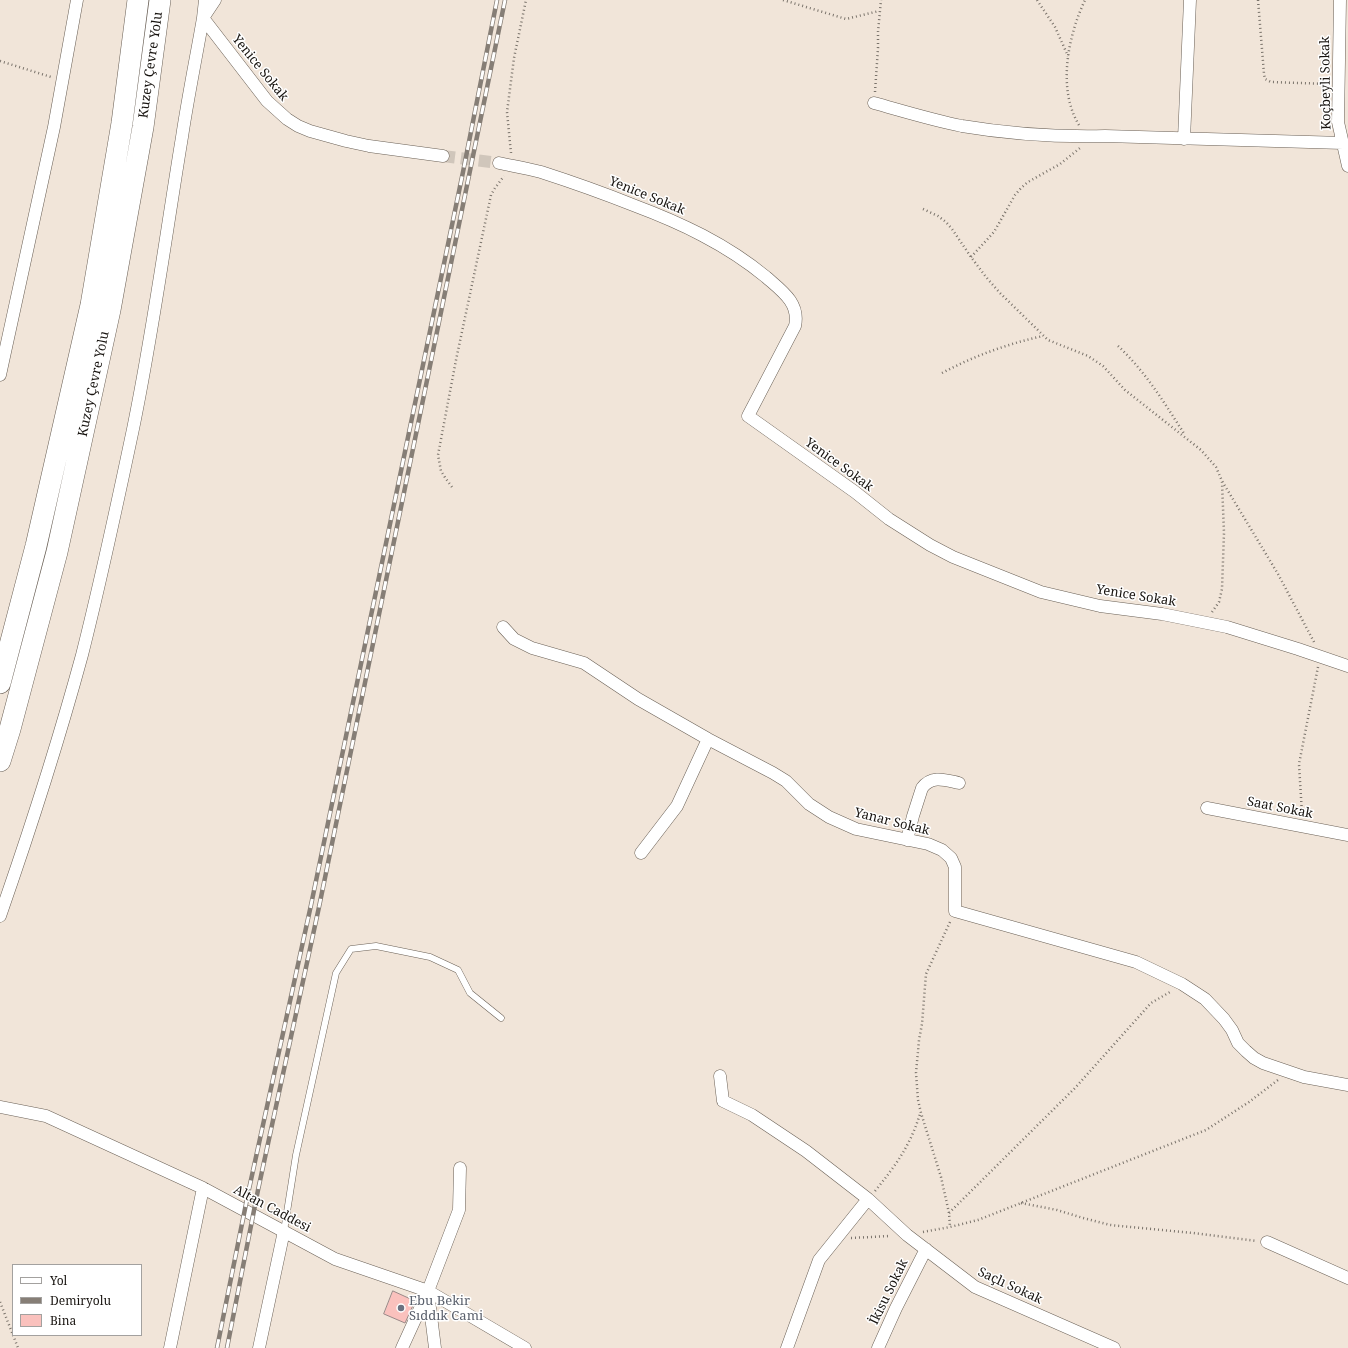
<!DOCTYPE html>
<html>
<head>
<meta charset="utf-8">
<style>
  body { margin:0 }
  #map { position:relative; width:1348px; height:1348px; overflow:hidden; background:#f1e5d9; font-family:"Noto Serif",serif }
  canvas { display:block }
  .legend { position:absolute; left:12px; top:1264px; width:130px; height:72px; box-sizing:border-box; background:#fff; border:1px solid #a3a19f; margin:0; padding:5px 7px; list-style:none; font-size:12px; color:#181410 }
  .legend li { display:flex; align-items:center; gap:8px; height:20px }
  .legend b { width:20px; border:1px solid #a3a19f }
</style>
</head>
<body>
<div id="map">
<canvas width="1348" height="1348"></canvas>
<ul class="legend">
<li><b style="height:5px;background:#fff"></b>Yol</li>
<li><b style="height:5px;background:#867e76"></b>Demiryolu</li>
<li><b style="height:11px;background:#fac1bd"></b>Bina</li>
</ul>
</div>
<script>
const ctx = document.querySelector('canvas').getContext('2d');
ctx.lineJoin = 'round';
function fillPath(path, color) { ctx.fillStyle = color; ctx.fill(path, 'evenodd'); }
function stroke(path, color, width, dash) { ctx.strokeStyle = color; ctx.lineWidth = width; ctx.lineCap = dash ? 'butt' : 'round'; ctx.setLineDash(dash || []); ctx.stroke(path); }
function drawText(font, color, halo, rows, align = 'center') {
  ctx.font = font + ' "Noto Serif",serif'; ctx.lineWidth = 3; ctx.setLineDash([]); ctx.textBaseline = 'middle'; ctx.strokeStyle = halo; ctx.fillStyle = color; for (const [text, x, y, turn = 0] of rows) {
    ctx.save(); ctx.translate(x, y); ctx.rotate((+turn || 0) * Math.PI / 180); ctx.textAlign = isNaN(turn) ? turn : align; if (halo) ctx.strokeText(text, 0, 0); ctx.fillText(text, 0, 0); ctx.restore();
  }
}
const building = new Path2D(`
  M393,1291L415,1301L405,1323L384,1314Z`);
fillPath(building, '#fac1bd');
stroke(building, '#998887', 1);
stroke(new Path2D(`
  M443,156L499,163`), '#d0c6bb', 12, [12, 6]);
const lane = new Path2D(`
  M284,1231L296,1155L336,973L351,949L376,946L430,957L458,970L470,993L501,1018`);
const street = new Path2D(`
  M215,0L203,18L267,101L287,119L298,126L310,131L346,141L369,146L443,156
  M1340,0L1338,122L1348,166
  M874,103C903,111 932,120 962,126C1009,134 1057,137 1105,136L1343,143
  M1184,139L1190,0
  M499,163C513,166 527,168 541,172C572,182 603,193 633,205C681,223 726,244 766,277C782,291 800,303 795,326L748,416L855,492L889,519L930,545L953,557L1041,592L1100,606L1162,614L1227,627L1298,649L1348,666
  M0,375L54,127L77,0
  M503,627L514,639L532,648L584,663L638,699L708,739L773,773L786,781L809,804L829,817L856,829L928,844L942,850L951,858L955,867V911L1136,962L1182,984L1205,999L1224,1019L1232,1030L1238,1043L1246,1051L1254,1058L1263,1063L1304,1077L1348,1085
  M1207,808L1348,835
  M907,840L913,816L922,788C932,775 945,780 959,783
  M641,853L677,806L708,739
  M0,916C30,830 58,743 82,655C101,580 117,505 133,429C153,332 166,234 182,137C188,97 196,58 203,18L205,0
  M720,1076L723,1101L752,1115L806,1151L868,1199L907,1235L975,1287L1114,1348
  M0,1107L46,1116L203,1188L335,1259L428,1291L525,1348
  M1267,1242L1348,1278
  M428,1292L435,1348
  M170,1348L203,1188
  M259,1348L284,1231
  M402,1348L428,1291L459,1210L460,1168
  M787,1348L819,1260L868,1199
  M878,1348L896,1308L926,1249`);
const highway = new Path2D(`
  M0,683L36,546L91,305L122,123L138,0
  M0,761L10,729L57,552L110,310L143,127L160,0`);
stroke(lane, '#6a6056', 7);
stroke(street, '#6a6056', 13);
stroke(highway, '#6a6056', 22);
stroke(new Path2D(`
  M783,0L846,19L879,11
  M1037,0L1055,27L1068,56
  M1258,0L1264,74L1265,79L1271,82L1328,84
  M0,61L51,77
  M875,92L878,48V32L881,0
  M1079,125C1057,89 1068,36 1085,0
  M511,153L507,112L514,58L526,0
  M923,209L938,216L946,222L952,229L971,257L986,277L1000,293L1048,340L1088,356L1103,366L1125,390L1201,450L1216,467L1222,481L1278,574L1314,642
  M971,257L994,232L1015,195L1021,188L1028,182L1060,164L1080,148
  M1118,346C1146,372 1165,404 1185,435
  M942,373C974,356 1007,344 1043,336
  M452,487L446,479L441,471L438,455L456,360L491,195L495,188L504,176
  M1212,612L1219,602L1222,589L1224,533L1222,482
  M1302,814L1299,764L1318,667
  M950,922L926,974L922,1024L919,1040L916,1073L918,1100L921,1113L941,1177L949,1213L950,1227
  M875,1191C896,1165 910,1146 920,1114
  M1021,1203L1057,1210L1083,1218L1110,1225L1193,1233L1257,1241
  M949,1213L1075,1088L1151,1003L1170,992
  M923,1232L950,1227L978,1220L1206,1130L1249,1102L1278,1080
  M851,1238L890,1236
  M0,1302L13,1335
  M13,1335L18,1348`), '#7a736b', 2.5, [1, 3]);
stroke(lane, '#fff', 6);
stroke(street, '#fff', 12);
stroke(highway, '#fff', 21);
const rail = new Path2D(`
  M217,1348L249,1189L311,905L463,172L497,0
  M227,1348L258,1190L319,907L505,0`);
stroke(rail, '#867e76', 4.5);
stroke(rail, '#fff', 3, [9]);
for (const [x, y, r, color] of [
  [401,1308,4,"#6b7280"]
]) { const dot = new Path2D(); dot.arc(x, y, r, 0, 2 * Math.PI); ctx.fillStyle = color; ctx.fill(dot); stroke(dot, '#fff', 1.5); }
drawText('13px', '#181410', '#fff', [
  ["Kuzey Çevre Yolu",151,65,-82],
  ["Yenice Sokak",260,68,51],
  ["Koçbeyli Sokak",1326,83,-91],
  ["Yenice Sokak",647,196,22],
  ["Kuzey Çevre Yolu",94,384,-78],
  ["Yenice Sokak",839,465,36],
  ["Yenice Sokak",1136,596,9],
  ["Saat Sokak",1280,808,11],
  ["Yanar Sokak",892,822,14],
  ["Altan Caddesi",272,1209,28],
  ["Saçlı Sokak",1010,1286,25],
  ["İkisu Sokak",889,1292,-64]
]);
drawText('13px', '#5b616d', '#fff', [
  ["Ebu Bekir",409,1301],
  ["Sıddık Cami",409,1316]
], 'left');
</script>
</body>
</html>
